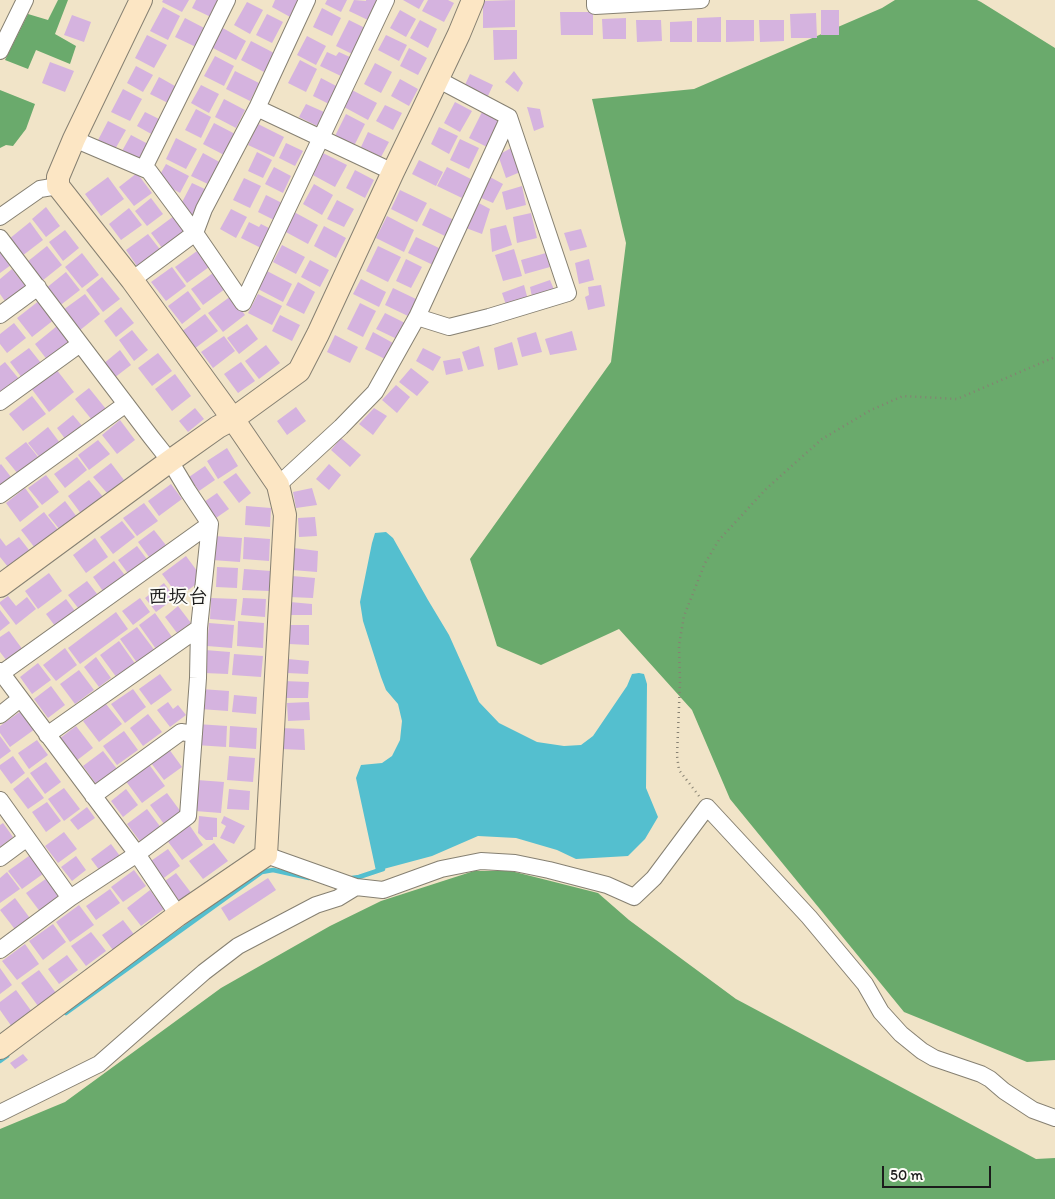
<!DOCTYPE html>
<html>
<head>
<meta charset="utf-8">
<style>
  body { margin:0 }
  #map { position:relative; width:1055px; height:1199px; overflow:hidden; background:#f1e4c8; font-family:Itim,sans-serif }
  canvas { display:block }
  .scale { position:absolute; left:882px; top:1166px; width:109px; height:22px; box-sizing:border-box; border:2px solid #1c1c1c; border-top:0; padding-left:6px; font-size:15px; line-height:18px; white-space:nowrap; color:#1c1c1c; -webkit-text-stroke:4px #fdfcf7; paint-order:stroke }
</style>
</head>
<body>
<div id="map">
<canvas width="1055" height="1199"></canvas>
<div class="scale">50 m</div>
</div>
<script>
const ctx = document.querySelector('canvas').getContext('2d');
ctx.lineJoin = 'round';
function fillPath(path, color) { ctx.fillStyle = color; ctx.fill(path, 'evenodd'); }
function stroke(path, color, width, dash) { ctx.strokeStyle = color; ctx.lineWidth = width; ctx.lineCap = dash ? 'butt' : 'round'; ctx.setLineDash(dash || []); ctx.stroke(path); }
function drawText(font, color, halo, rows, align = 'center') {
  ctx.font = font + ' Itim,"Klee One",sans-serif'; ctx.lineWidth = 4; ctx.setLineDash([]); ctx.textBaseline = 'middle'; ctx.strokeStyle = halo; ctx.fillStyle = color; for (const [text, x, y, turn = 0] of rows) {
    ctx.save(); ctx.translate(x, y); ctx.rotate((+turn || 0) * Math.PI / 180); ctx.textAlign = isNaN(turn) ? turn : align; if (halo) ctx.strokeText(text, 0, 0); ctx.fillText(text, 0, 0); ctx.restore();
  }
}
fillPath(new Path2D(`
  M58,0H68L55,34L76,46L70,64L36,50L28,69L5,60L28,14L48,20Z
  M895,0H977L981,2L1055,48V1060L1027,1062L904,1012L730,799L692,710L619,629L541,665L497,646L470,559L611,362L626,243L592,99L694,89L882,8Z
  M0,90L35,104L26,129L13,146L6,145L0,148Z
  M474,871H511L598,893L629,920L736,999L1036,1159L1055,1158V1199H0V1129L65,1102L221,988L330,926L381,901Z`), '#6aaa6c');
fillPath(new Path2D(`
  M386,532L393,538L428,600L449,635L479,702L499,723L537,742L564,746L581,745L593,736L627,686L632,674L639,673L644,674L647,684L646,788L658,817L645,839L628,856L576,859L557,850L516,838L478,836L432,856L376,871L356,778L361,765L382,763L392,756L400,740L402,721L398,704L386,690L381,677L363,621L360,602L372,543L375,533Z`), '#54bfcf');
stroke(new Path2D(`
  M352,878L359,877L383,869
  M66,1013L262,872L273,870L309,878
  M0,1061L7,1056`), '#54bfcf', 4.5);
fillPath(new Path2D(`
  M163,0H189L182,12L162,2Z
  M196,0H225L215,19L192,8Z
  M275,0H302L292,18L272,7Z
  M327,0H347L341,12L325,4Z
  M354,0L366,1V0H380L370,21L349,11Z
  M403,0H424L419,9Z
  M428,0H448L454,3L444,22L422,11Z
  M515,0V27L483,28V1Z
  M247,2L263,10L250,34L234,25Z
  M163,7L180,16L168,40L150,31Z
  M322,8L341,18L332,36L313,27Z
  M400,10L416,19L406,37L390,28Z
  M821,10H839V35H821Z
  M560,12H593V35H561Z
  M816,13L817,38H791L790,14Z
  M267,14L283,22L272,43L256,35Z
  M72,15L91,22L84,42L64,35Z
  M721,17V42H697V18Z
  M185,18L208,30L198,48L175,37Z
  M626,18V39H603L602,19Z
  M349,20L367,29L354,55L336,46Z
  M420,20L437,29L428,48L410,38Z
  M636,20H661L662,41L637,42Z
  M726,20H754V41L726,42Z
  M759,20H784V41L760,42Z
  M692,21V42H670V22Z
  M221,27L246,41L236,60L211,47Z
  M493,30H517V59L494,60Z
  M147,35L167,45L154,68L135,58Z
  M386,35L407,45L399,61L378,50Z
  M307,36L326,46L316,65L297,55Z
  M251,41L274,53L264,72L241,60Z
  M409,48L427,58L418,75L400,66Z
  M327,52L336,56L339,52L352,58L343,77L320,66Z
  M215,56L234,66L224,86L204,76Z
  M300,60L317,69L306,92L288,83Z
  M50,62L74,71L65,92L42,83Z
  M375,63L392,72L381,93L364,84Z
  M136,66L153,75L143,92L127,83Z
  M235,71L259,83L250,101L226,89Z
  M514,71L523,83L518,92L505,82Z
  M470,74L493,85L488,96L464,87Z
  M159,77L182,90L174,106L150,94Z
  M321,78L340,88L331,105L313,96Z
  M400,79L418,89L409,106L391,96Z
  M201,85L219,94L209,113L191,103Z
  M123,89L142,99L130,121L111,112Z
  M352,90L377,103L368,120L344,107Z
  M224,99L245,110L236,128L215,117Z
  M455,102L472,111L460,132L444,123Z
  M306,104L324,112L317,126L299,117Z
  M385,105L402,113L393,130L376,121Z
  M527,107L540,109L544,127L534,131Z
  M484,108L502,117L487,147L469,138Z
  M196,109L211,117L201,138L185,130Z
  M145,112L161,120L153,135L137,126Z
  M346,114L365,124L353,148L334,138Z
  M108,121L126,130L114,151L97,142Z
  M214,123L237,135L226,156L203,144Z
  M258,124L284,137L274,157L248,145Z
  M439,127L458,136L449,154L431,144Z
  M368,132L389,142L381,157L361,147Z
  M131,135L150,145L142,161L122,151Z
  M176,138L197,149L186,169L166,159Z
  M460,139L479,148L469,169L450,160Z
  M286,143L303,151L295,166L279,158Z
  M515,146L525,170L506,178L498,155Z
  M257,152L272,160L263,178L248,171Z
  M321,152L347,165L335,187L309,173Z
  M203,153L223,164L212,186L191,176Z
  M419,160L443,172L436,186L412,174Z
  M166,164L189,176L180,193L157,180Z
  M274,167L291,176L283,193L265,184Z
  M447,167L471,179L462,198L437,186Z
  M355,170L374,180L365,198L346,188Z
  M137,173L152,193L134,206L119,187Z
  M108,177L124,199L101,216L85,194Z
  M490,177L503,184L493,203L479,197Z
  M244,178L261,186L250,208L233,200Z
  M192,183L209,191L195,218L178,210Z
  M314,184L333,195L322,215L303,204Z
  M522,186L526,205L506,210L502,192Z
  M400,190L427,203L417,222L391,209Z
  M266,195L284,204L276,221L258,212Z
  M151,198L163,214L147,226L135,211Z
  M337,200L354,209L344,227L327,219Z
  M477,202L490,209L482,234L466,228Z
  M46,207L60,226L46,237L32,219Z
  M129,208L142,225L121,240L109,224Z
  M430,208L454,220L445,236L422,225Z
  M231,209L247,217L236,238L220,229Z
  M294,212L318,225L308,244L284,231Z
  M531,213L537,238L517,243L513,217Z
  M174,216L189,234L165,252L151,233Z
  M387,216L414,230L404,252L376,238Z
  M30,222L43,240L22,256L9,239Z
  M249,222L259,227L261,224L273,230L263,249L241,238Z
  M506,225L512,245L492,252L490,229Z
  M324,226L346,238L336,258L314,246Z
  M581,229L587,247L570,251L564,233Z
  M65,230L79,248L63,261L49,242Z
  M148,234L162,252L139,269L126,250Z
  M416,237L441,249L433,265L408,253Z
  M282,245L305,257L296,274L273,262Z
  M47,246L62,265L42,281L27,262Z
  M378,246L401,257L388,282L366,271Z
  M514,249L522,276L503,281L495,255Z
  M0,251L11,265L0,273Z
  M197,251L209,267L187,283L175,267Z
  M82,253L99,275L82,288L65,267Z
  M546,253L550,267L525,274L521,260Z
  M406,259L422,267L411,288L396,281Z
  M589,259L594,280L579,284L575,263Z
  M310,260L329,270L320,287L301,277Z
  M172,267L186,286L166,301L151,282Z
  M12,269L27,288L7,304L0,294V279Z
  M267,271L292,284L283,302L258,289Z
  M66,272L80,290L58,307L45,289Z
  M213,273L225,289L203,305L191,289Z
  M102,277L120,299L103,312L86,290Z
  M361,279L386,292L379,307L353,294Z
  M550,280L555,292L532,297L530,287Z
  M298,282L315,292L304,314L286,305Z
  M524,285L528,300L506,305L502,293Z
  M601,285L605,306L588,310L585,297L589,295L588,287Z
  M393,288L418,300L410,317L385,305Z
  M188,291L201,309L182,324L168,306Z
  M85,294L100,314L79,331L63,310Z
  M258,294L282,306L272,325L248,313Z
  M231,296L245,315L223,332L208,313Z
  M40,300L55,319L32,337L17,318Z
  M360,303L376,311L363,337L347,329Z
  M121,307L134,323L116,337L104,321Z
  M385,313L407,324L399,340L376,329Z
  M205,314L218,331L194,349L181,332Z
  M280,315L300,325L292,341L272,331Z
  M14,323L26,338L7,353L0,344V334Z
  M247,324L258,339L239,354L227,338Z
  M57,326L71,343L48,361L35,344Z
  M132,330L148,350L134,361L119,340Z
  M572,331L577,350L550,355L545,339Z
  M373,332L393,343L385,359L365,349Z
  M536,332L542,352L522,357L517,338Z
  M335,335L358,347L350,363L327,352Z
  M224,336L235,351L213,368L201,352Z
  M512,342L518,365L498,370L494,348Z
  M266,345L280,363L259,379L245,361Z
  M479,346L484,366L468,370L462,352Z
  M29,348L41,363L22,378L10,362Z
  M423,348L441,357L433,371L416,361Z
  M120,350L131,365L114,378L103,364Z
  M158,353L172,371L152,386L138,368Z
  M460,358L463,371L446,375L443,361Z
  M5,362L19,379L0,393V366Z
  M241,362L255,381L238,393L224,374Z
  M411,368L429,382L417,396L399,382Z
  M56,369L74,392L49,412L31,388Z
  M175,374L191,396L172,411L155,389Z
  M396,385L410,397L397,413L382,400Z
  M89,388L106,409L92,420L75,399Z
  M32,396L46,414L23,431L9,414Z
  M296,407L306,421L287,435L277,421Z
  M195,408L204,419L188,432L179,421Z
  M374,408L387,416L373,435L359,424Z
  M73,415L83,427L66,440L57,428Z
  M120,420L135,440L117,454L102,435Z
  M48,427L60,443L40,458L28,443Z
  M341,438L361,455L350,467L331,450Z
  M98,440L110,454L89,470L78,455Z
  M26,442L39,458L18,474L5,458Z
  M227,448L238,466L218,479L207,461Z
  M77,457L87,470L65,488L54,474Z
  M111,463L124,480L107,493L93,477Z
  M1,464L11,477L0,485V465Z
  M329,464L341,475L329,490L316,479Z
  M205,466L215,480L199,491L189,477Z
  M236,473L251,493L239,503L223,482Z
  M46,475L59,492L42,505L28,488Z
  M89,480L104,498L82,515L68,496Z
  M171,484L182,499L159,516L148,501Z
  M25,488L39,507L20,522L6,503Z
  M312,488L317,505L296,508L293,492Z
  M217,493L229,509L216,518L204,502Z
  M65,501L77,517L60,530L48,515Z
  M144,503L158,521L137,536L123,518Z
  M246,506L271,508L270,527L245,525Z
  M44,512L58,530L35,548L21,530Z
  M315,517L317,536L299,537L298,518Z
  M122,521L135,537L113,554L100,537Z
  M154,530L169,549L152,561L138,542Z
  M214,536L242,538L240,562L212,560Z
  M19,537L29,550L8,567L0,557V538L6,546Z
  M244,537L270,539L269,561L243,559Z
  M95,538L108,557L86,573L73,555Z
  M137,546L149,562L130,576L118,560Z
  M294,548L318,551L317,572L292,570Z
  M186,556L203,579L179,597L162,574Z
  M114,561L127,578L105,594L93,577Z
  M217,567L238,568L237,588L216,587Z
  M244,569L271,571L269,591L242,590Z
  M49,573L62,591L38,609L25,591Z
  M292,576L315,578L313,598L289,597Z
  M87,581L101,599L82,613L68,595Z
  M164,583L175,598L156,612L145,598Z
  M8,596L16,606L27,597L36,609L16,625L0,604V602Z
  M140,598L150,612L133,625L122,611Z
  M211,598L237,599L235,621L210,619Z
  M243,598L266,599L265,617L241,615Z
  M66,599L78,615L58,630L46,614Z
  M290,602L312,604V615H290Z
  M178,606L191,623L177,633L165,617Z
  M0,610L10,623L0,631Z
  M116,612L128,629L80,664L68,648Z
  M155,613L172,637L156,649L139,625Z
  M238,621L264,623L263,648L237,646Z
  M209,623L234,625L232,648L207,646Z
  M290,625H309V645L289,644Z
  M137,627L155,651L138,664L120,639Z
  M9,631L23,650L7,661L0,652V637Z
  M119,641L136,665L117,678L100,655Z
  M65,648L77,665L56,681L43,665Z
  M205,650L230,652L228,674L204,673Z
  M234,654L263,656L261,677L232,675Z
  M96,657L111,678L99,687L84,667Z
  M288,659L309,661L308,674L287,673Z
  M38,663L51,680L32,694L20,677Z
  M79,670L94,690L75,704L60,684Z
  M160,674L172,690L151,705L139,689Z
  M283,681L309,682L308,698H283Z
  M51,686L65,705L48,718L34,699Z
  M133,689L146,707L125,723L111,704Z
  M201,689L229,691L228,711L200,709Z
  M234,695L257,697L256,714L232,712Z
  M168,702L173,709L178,705L186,715L170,727L157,710Z
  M309,702L310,720L288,721L287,703Z
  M106,704L122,724L99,742L83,721Z
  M21,711L35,729L10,747L0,733V726Z
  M148,714L162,732L143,746L130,728Z
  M197,724L227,726L226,747L196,745Z
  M76,726L93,748L76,761L59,739Z
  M230,726L257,728L256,749L229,747Z
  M281,728L304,729L305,750L281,749Z
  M124,731L138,750L117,765L103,746Z
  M0,736L11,751L0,759Z
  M37,740L48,755L29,769L18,753Z
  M166,745L182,767L164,780L148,759Z
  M103,751L117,769L96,784L83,766Z
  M13,756L25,773L11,784L0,769V765Z
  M229,756L255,758L253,782L227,780Z
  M46,762L61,782L45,794L30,773Z
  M148,763L165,786L142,803L125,780Z
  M28,777L44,798L28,809L13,789Z
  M197,780L224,782L221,813L195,811Z
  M64,788L80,809L64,821L48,799Z
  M126,789L138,805L123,817L111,801Z
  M229,789L250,791L249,810L227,809Z
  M167,793L181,812L164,824L150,805Z
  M47,802L61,821L46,832L32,812Z
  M87,807L95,818L78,830L70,820Z
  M147,809L162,829L142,844L127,824Z
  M199,816L217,818V837H213V840H206L198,833Z
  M224,816L245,826L234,844L220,838L226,826L221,823Z
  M3,823L13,837L0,847V825Z
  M188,823L203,845L182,860L166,839Z
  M64,832L77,849L58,863L45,846Z
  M214,843L228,861L203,879L189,861Z
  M111,844L120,856L100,871L91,859Z
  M168,849L180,866L161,880L148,863Z
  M33,853L47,871L22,889L8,871Z
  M76,856L86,870L72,881L61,867Z
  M134,870L146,886L123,902L111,887Z
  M7,872L20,889L0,903V878Z
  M176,873L192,894L180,902L165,881Z
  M47,878L61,897L41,913L26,893Z
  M268,878L276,890L229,921L221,908Z
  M110,889L120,903L96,920L86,906Z
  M150,890L164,909L141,926L127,908Z
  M15,898L32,921L17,932L0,910Z
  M79,905L94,925L70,942L56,922Z
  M123,920L136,937L115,953L102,935Z
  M53,924L66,942L43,960L29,941Z
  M91,932L106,951L86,966L71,946Z
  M25,944L39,964L17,980L2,961Z
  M67,955L78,970L59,984L48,969Z
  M0,968L12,985L0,994Z
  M39,970L56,993L38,1006L21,983Z
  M16,990L32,1012L12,1027L0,1010V1002Z
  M23,1054L28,1060L15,1069L10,1063Z`), '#d5b3df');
const street = new Path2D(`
  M595,0V6L701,0
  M0,51L25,0
  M257,108L393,172
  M74,139L149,171L195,233L243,303L386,0
  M144,168L227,0
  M0,217L40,189L58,186
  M0,238L151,437L170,461L188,491L210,524L199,628L198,678L188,816L137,854L70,898L0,950
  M132,280L195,233L204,209L257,108L307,0
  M0,315L38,287
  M417,317L449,327L489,317L568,293L509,117L437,79
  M0,402L80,344
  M278,485L341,427L375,392L417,317L509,117
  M0,495L126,404
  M0,671L137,854L178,915
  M2,673L210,524
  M0,715L20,699
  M47,735L199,628
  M93,796L181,732L194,734
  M0,800L70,898
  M266,855L356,887L383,890L441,869L481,861L515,863L549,870L607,885L634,897L654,878L707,807L809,917L865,984L881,1012L901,1034L922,1051L934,1058L981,1074L990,1079L1004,1091L1033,1110L1055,1118
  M0,858L27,838
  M0,1113L99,1064L204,972L238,946L316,905L338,898L356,887`);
const secondary = new Path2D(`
  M0,586L170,461L218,427L233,419L299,371L318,334L393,172L421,114L459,34L473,0
  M0,1048L178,915L266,855L285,515L278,485L233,419L132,280L58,186V177L74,139L141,0`);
stroke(street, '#868072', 18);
stroke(secondary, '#868072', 24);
stroke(new Path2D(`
  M699,796L679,770L677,756L680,682L679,645L684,616L705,563L719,540L766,489L822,439L871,410L903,396L957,399L1055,357`), '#868072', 2.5, [1, 4]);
stroke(street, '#fff', 16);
stroke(secondary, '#fce6c4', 22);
drawText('bold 20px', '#1c1c1c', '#fdfcf7', [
  ["西坂台",178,598]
]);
</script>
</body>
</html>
